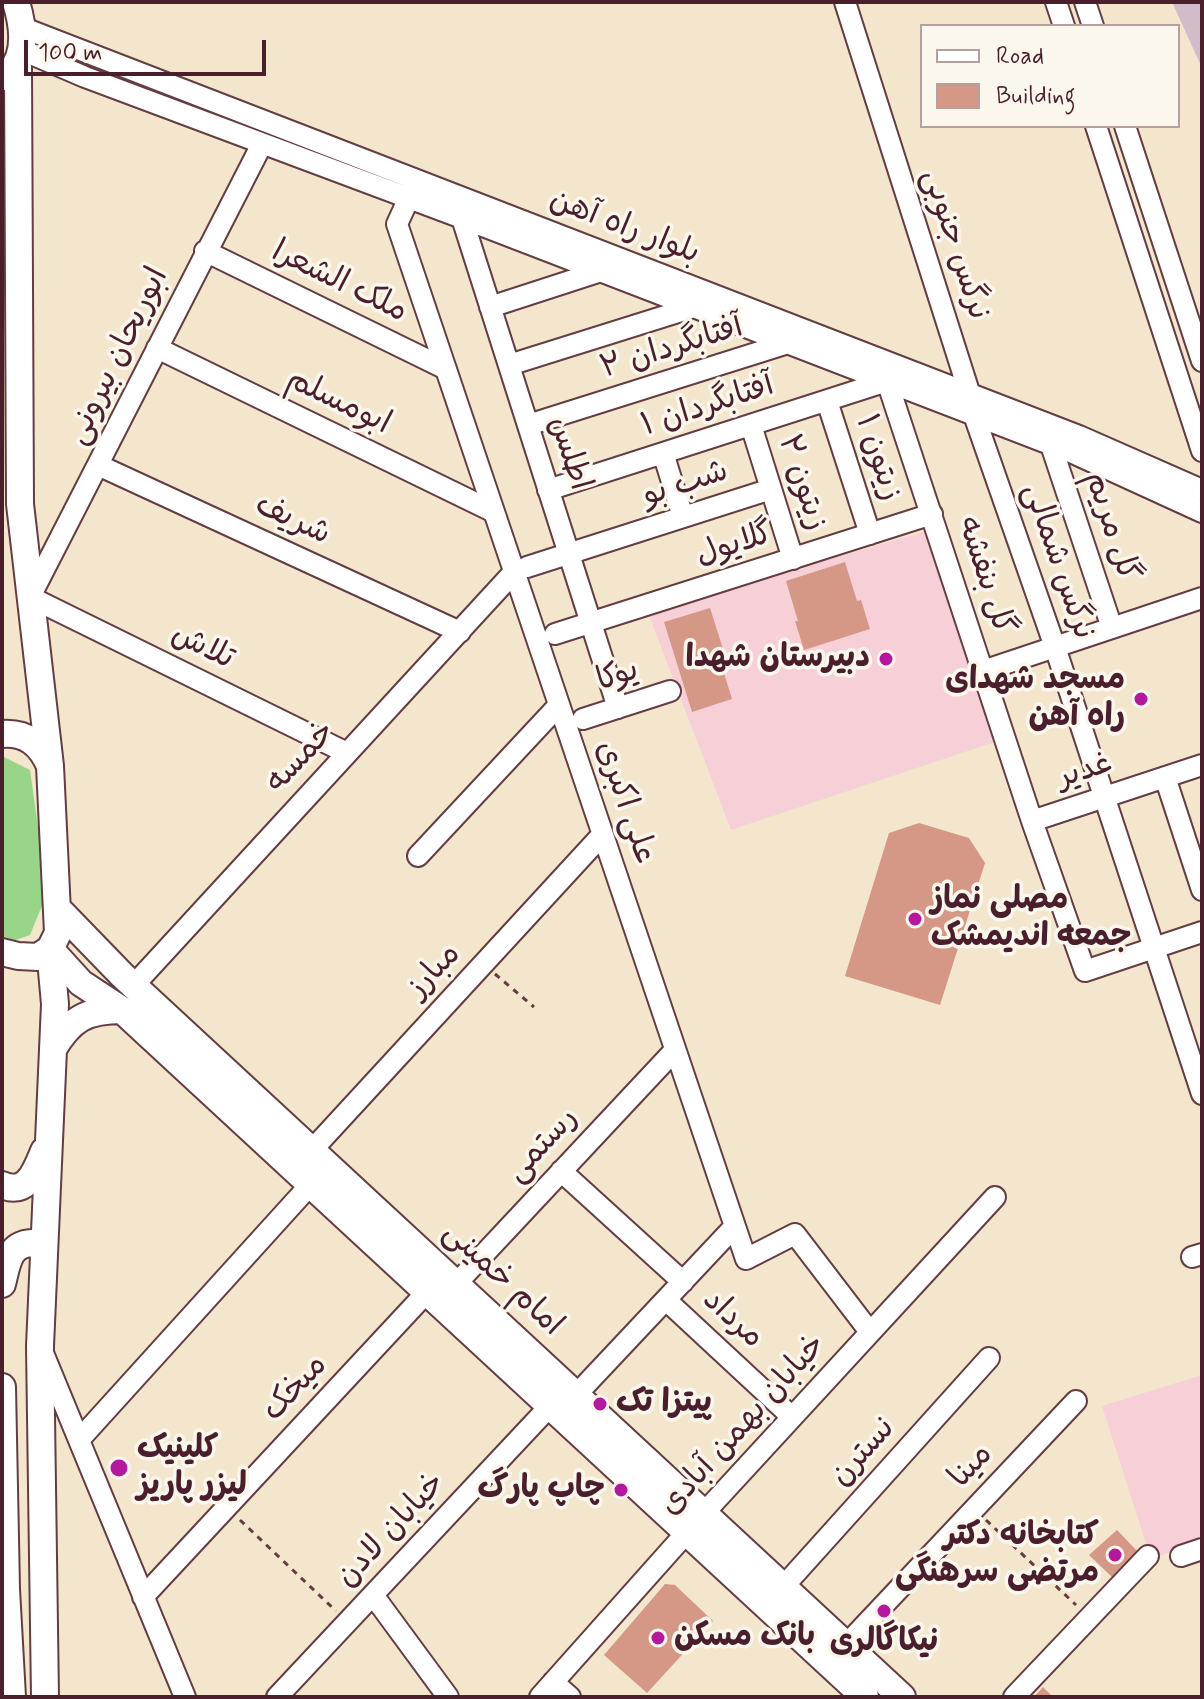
<!DOCTYPE html>
<html>
<head>
<meta charset="utf-8">
<style>
  body { margin:0 }
  #map { position:relative; width:1204px; height:1699px; overflow:hidden; background:#f4e6cd; font-family:Mynerve,sans-serif }
  canvas { display:block }
  .frame { position:absolute; inset:0; border:4px solid #4a1f2b; pointer-events:none }
  .legend { position:absolute; left:920px; top:24px; width:260px; height:104px; box-sizing:border-box; background:#fbf7ec; border:2px solid #b4a19f; margin:0; padding:10px 14px; list-style:none; font-size:24px; color:#4a1f2b }
  .legend li { display:flex; align-items:center; gap:16px; height:40px }
  .legend b { width:40px; border:2px solid #b4a19f }
  .scale { position:absolute; left:24px; top:40px; width:242px; height:36px; box-sizing:border-box; border:4px solid #4a1f2b; border-top:0; padding-left:10px; font-size:24px; line-height:28px; white-space:nowrap; color:#4a1f2b; -webkit-text-stroke:6px #fbf7ec; paint-order:stroke }
</style>
</head>
<body>
<div id="map">
<canvas width="1204" height="1699"></canvas>
<div class="frame"></div>
<ul class="legend">
<li><b style="height:10px;background:#fff"></b>Road</li>
<li><b style="height:22px;background:#d59786"></b>Building</li>
</ul>
<div class="scale">100 m</div>
</div>
<script>
const ctx = document.querySelector('canvas').getContext('2d');
ctx.lineJoin = 'round';
function fillPath(path, color) { ctx.fillStyle = color; ctx.fill(path, 'evenodd'); }
function stroke(path, color, width, dash) { ctx.strokeStyle = color; ctx.lineWidth = width; ctx.lineCap = dash ? 'butt' : 'round'; ctx.setLineDash(dash || []); ctx.stroke(path); }
function drawText(font, color, halo, rows, align = 'center') {
  ctx.font = font + ' Mynerve,"Playpen Sans Arabic",sans-serif'; ctx.lineWidth = 7; ctx.setLineDash([]); ctx.textBaseline = 'middle'; ctx.strokeStyle = halo; ctx.fillStyle = color; for (const [text, x, y, turn = 0] of rows) {
    ctx.save(); ctx.translate(x, y); ctx.rotate((+turn || 0) * Math.PI / 180); ctx.textAlign = isNaN(turn) ? turn : align; if (halo) ctx.strokeText(text, 0, 0); ctx.fillText(text, 0, 0); ctx.restore();
  }
}
fillPath(new Path2D(`
  M933,529L1001,740L731,830L648,613Z
  M1202,1375V1541L1151,1559L1102,1406Z`), '#f6cfd7');
fillPath(new Path2D(`
  M1172,2H1202V68Z`), '#d1bdc9');
fillPath(new Path2D(`
  M2,756L30,770L40,841L43,903L30,935L13,941L2,937Z`), '#99d589');
fillPath(new Path2D(`
  M845,562L857,601L861,600L870,629L804,650L795,621H798L786,581Z
  M710,608L723,649L717,651L732,699L692,712L664,622Z
  M919,823L969,838L985,863L940,1005L845,976L889,833Z
  M1117,1530L1141,1555L1115,1580L1089,1555Z
  M665,1584L675,1585L713,1621L647,1693L604,1655Z
  M1043,1687L1053,1697H1034Z`), '#d59786');
const minor = new Path2D(`
  M845,2L970,395L974,415L1055,647L1202,1094
  M1056,2L1064,26
  M1085,2L1093,26
  M21,27L1079,436L1202,490
  M22,50L85,77L462,218L1073,453L1202,512
  M1096,126L1202,451
  M1125,126L1202,361
  M262,144L30,597L347,753
  M409,198L397,224L746,1259L795,1234L870,1332
  M462,218L618,708
  M205,251L446,369
  M490,307L601,271
  M157,348L494,512
  M509,365L694,307
  M827,401L870,534
  M528,425L788,343
  M751,425L793,559
  M1051,445L1112,628
  M663,453L683,517
  M98,465L460,632
  M548,490L887,381L1032,821L1085,971L1202,932
  M527,567L771,489
  M555,634L932,514
  M983,671L1202,598
  M583,719L670,691
  M1165,777L1202,890
  M1032,821L1202,765
  M418,856L559,705
  M134,985L514,572
  M312,1150L602,835
  M561,1171L683,1282
  M1192,1257L1202,1254
  M456,1284L675,1050
  M666,1300L792,1417
  M43,1353L185,1697
  M576,1395L734,1227
  M79,1440L311,1184
  M1181,1556L1202,1549
  M783,1587L989,1358
  M373,1595L448,1697
  M143,1597L427,1292
  M846,1645L1076,1401
  M553,1682L570,1697
  M277,1697L550,1406
  M540,1697L704,1513L995,1197
  M1014,1697L1148,1556`);
const major = new Path2D(`
  M18,66L20,504L50,766
  M5,77C28,59 24,28 16,2
  M2,734C27,732 41,745 50,766L58,933L50,949L38,957L18,956L2,952
  M58,909L122,975L902,1697
  M50,949L81,983L122,1010L865,1697
  M53,1049C71,1019 86,1010 122,1010
  M2,1185C28,1196 36,1170 44,1151
  M2,1284C7,1265 8,1244 32,1243L44,1248
  M2,1387L6,1589L12,1697
  M45,1697L40,1346L55,1004L50,949`);
stroke(minor, '#643d43', 24);
stroke(major, '#643d43', 30);
stroke(new Path2D(`
  M495,974L534,1007
  M240,1520L336,1611
  M986,1520L1076,1605`), '#643d43', 3, [6, 6]);
stroke(minor, '#fff', 20);
stroke(major, '#fff', 26);
for (const [x, y, r, color] of [
  [886,659,8,"#b5179e"],
  [1141,699,8,"#b5179e"],
  [915,919,8,"#b5179e"],
  [600,1404,8,"#b5179e"],
  [119,1468,10,"#b5179e"],
  [621,1490,8,"#b5179e"],
  [1115,1555,8,"#b5179e"],
  [884,1611,8,"#b5179e"],
  [658,1638,8,"#b5179e"]
]) { const dot = new Path2D(); dot.arc(x, y, r, 0, 2 * Math.PI); ctx.fillStyle = color; ctx.fill(dot); stroke(dot, '#fbf7ec', 3); }
drawText('32px', '#4a1f2b', '#fbf7ec', [
  ["بلوار راه آهن",624,228,21],
  ["نرگس جنوبی",954,245,72],
  ["ملک الشعرا",339,283,26],
  ["آفتابگردان ۲",672,349,-17],
  ["ابوریحان بیرونی",119,357,-64],
  ["ابومسلم",338,403,26],
  ["آفتابگردان ۱",708,407,-18],
  ["اطلس",568,454,72],
  ["زیتون ۱",877,458,72],
  ["زیتون ۲",801,483,72],
  ["شب بو",686,485,-18],
  ["شریف",292,521,25],
  ["گل مریم",1110,527,72],
  ["گلایول",735,546,-18],
  ["نرگس شمالی",1057,562,71],
  ["گل بنفشه",984,576,72],
  ["تلاش",202,648,26],
  ["یوکا",618,677,-18],
  ["خمسه",302,758,-47],
  ["غدیر",1085,772,-18],
  ["علی اکبری",624,803,71],
  ["مبارز",435,972,-47],
  ["رستمی",543,1146,-47],
  ["امام خمینی",502,1280,43],
  ["مرداد",732,1320,43],
  ["میخک",296,1389,-47],
  ["خیابان بهمن آبادی",744,1426,-48],
  ["نسترن",864,1453,-48],
  ["مینا",972,1467,-47],
  ["خیابان لادن",392,1531,-47]
]);
drawText('bold 32px', '#4a1f2b', '#fbf7ec', [
  ["دبیرستان شهدا",870,659],
  ["مسجد شهدای",1125,681],
  ["راه آهن",1125,718],
  ["مصلی نماز",931,901,"left"],
  ["جمعه اندیمشک",931,938,"left"],
  ["پیتزا تک",616,1404,"left"],
  ["کلینیک",137,1450,"left"],
  ["لیزر پاریز",137,1487,"left"],
  ["چاپ پارگ",605,1490],
  ["کتابخانه دکتر",1099,1537],
  ["مرتضی سرهنگی",1099,1574],
  ["بانک مسکن",674,1638,"left"],
  ["نیکاگالری",884,1643,"center"]
], 'right');
</script>
</body>
</html>
